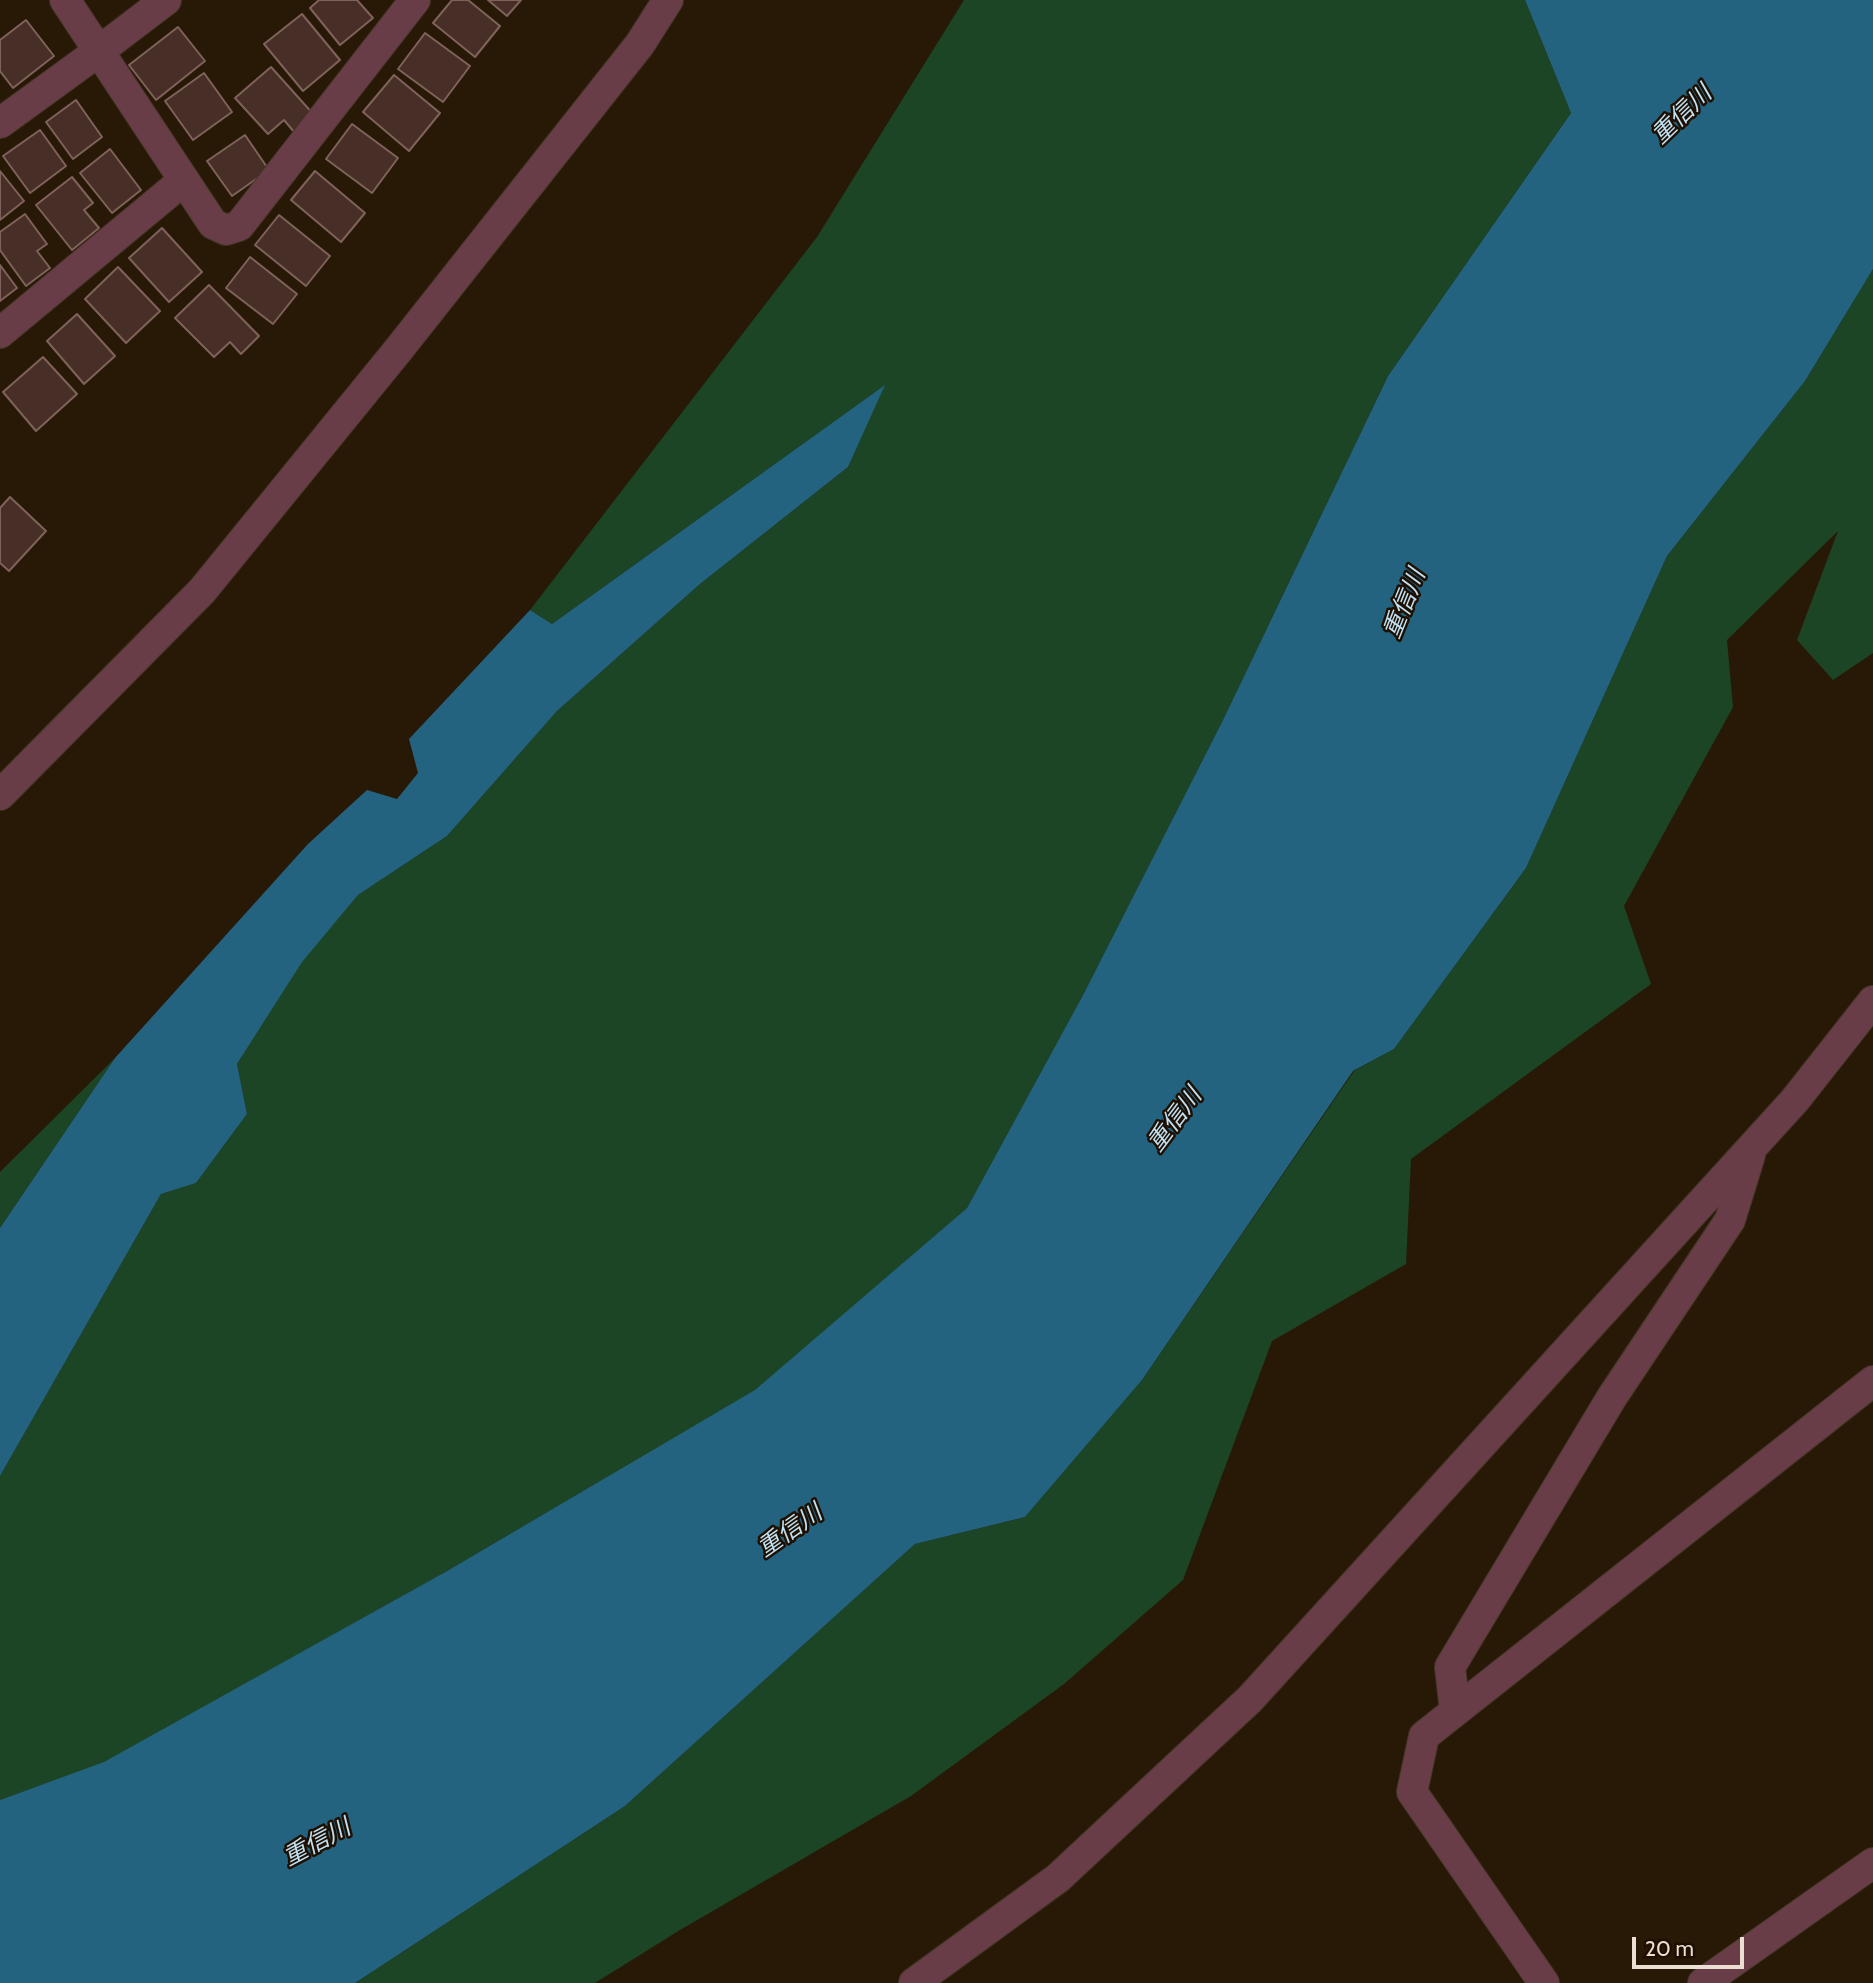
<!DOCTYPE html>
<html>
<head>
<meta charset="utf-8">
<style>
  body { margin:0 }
  #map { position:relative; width:1873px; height:1983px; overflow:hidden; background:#281907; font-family:Cabin,sans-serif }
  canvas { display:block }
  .scale { position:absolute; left:1632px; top:1937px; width:112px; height:32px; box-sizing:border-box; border:4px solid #ebdfd4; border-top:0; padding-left:9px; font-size:21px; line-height:24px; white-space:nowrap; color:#ebdfd4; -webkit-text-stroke:5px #1e0f01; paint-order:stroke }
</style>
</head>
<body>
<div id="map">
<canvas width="1873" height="1983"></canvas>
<div class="scale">20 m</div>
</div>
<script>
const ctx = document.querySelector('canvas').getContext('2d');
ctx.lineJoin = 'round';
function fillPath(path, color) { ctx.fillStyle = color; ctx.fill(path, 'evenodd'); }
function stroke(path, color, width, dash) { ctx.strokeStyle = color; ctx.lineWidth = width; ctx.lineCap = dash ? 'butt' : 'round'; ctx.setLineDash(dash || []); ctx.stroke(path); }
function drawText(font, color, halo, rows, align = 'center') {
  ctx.font = font + ' Cabin,"Noto Sans JP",sans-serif'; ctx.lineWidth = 5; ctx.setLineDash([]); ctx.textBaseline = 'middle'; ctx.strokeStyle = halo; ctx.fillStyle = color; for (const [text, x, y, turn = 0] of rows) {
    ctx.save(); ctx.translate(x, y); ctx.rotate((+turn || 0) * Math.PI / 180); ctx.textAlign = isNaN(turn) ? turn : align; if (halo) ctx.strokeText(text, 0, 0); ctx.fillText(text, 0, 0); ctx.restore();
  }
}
fillPath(new Path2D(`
  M964,0H1525L1571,113L1388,376L1222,722L1083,995L967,1208L756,1390L447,1571L104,1763L0,1800V1476L161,1194L196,1183L247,1114L237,1064L302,961L358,895L447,836L557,711L700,584L848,467L884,386L552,624L530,610L817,237Z
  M1873,269V653L1833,680L1797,640L1838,531L1727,640L1733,707L1624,906L1651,984L1411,1159L1406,1264L1272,1341L1183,1580L1064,1684L911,1796L680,1930L595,1983H355L625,1806L915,1544L1025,1517L1142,1380L1354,1071L1394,1049L1526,868L1667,556L1805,381Z
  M115,1058L0,1228V1172Z`), '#1b4524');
fillPath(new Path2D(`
  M1525,0H1873V269L1805,381L1667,556L1526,868L1394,1049L1353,1071L1142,1380L1025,1517L915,1544L625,1806L355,1983H0V1800L104,1762L447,1571L755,1390L967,1208L1083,995L1222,722L1388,376L1571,113Z
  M885,385L848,467L700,584L557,711L447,836L358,895L302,962L237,1064L247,1114L196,1183L161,1194L0,1476V1228L115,1058L308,844L367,790L397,799L418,773L409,739L530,610L552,624Z`), '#246380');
const building = new Path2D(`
  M319,0H357L373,18L340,45L310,8Z
  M452,0H468L500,26L475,57L433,23Z
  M488,0H521L507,16Z
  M302,14L340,60L303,91L264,44Z
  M26,20L54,56L13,88L0,71V40Z
  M178,27L205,61L156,100L129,65Z
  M425,33L470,66L443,102L398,69Z
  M271,67L315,116L295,133L284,120L268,134L235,98Z
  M204,73L232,112L193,140L165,101Z
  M394,75L440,113L409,151L363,112Z
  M76,100L102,137L73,159L46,122Z
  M352,124L398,158L372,193L326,159Z
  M40,130L66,166L30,193L3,156Z
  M245,135L269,170L232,196L207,161Z
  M110,149L141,190L112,213L80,173Z
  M0,171L24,201L0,220Z
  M315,171L365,213L341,242L291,200Z
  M72,177L93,203L84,210L99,228L72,250L36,205Z
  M25,214L47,244L37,251L50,268L26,286L0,250V232Z
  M279,215L330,256L306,286L255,245Z
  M162,228L202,272L169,302L129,258Z
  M250,257L297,294L273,324L226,288Z
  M0,265L17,288L0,301Z
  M118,267L160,311L126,343L85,299Z
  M209,285L259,336L241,354L230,342L214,357L175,318Z
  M77,314L115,356L84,384L47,341Z
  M43,357L77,394L36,431L3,392Z
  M10,497L46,531L9,571L0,563V508Z`);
fillPath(building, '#472e27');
stroke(building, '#7f625b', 2);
const minor = new Path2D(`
  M65,0L213,224L226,230L239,226L415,0
  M0,123L99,51L166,0
  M0,333L184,180
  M0,795L202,591L399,349L640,44L668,0
  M1455,1711L1450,1667L1612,1397L1730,1220L1750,1155
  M914,1983L1058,1878L1250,1699L1795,1100L1873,1001
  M1544,1983L1412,1792L1424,1736L1873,1381
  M1703,1983L1873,1863`);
stroke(minor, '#433524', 32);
stroke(minor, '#683d48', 30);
drawText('italic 24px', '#c0e1f4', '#1e0f01', [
  ["重信川",1682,115,-44],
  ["重信川",1405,604,-68],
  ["重信川",1175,1120,-53],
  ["重信川",790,1531,-35],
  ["重信川",317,1843,-28]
]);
</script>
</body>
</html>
